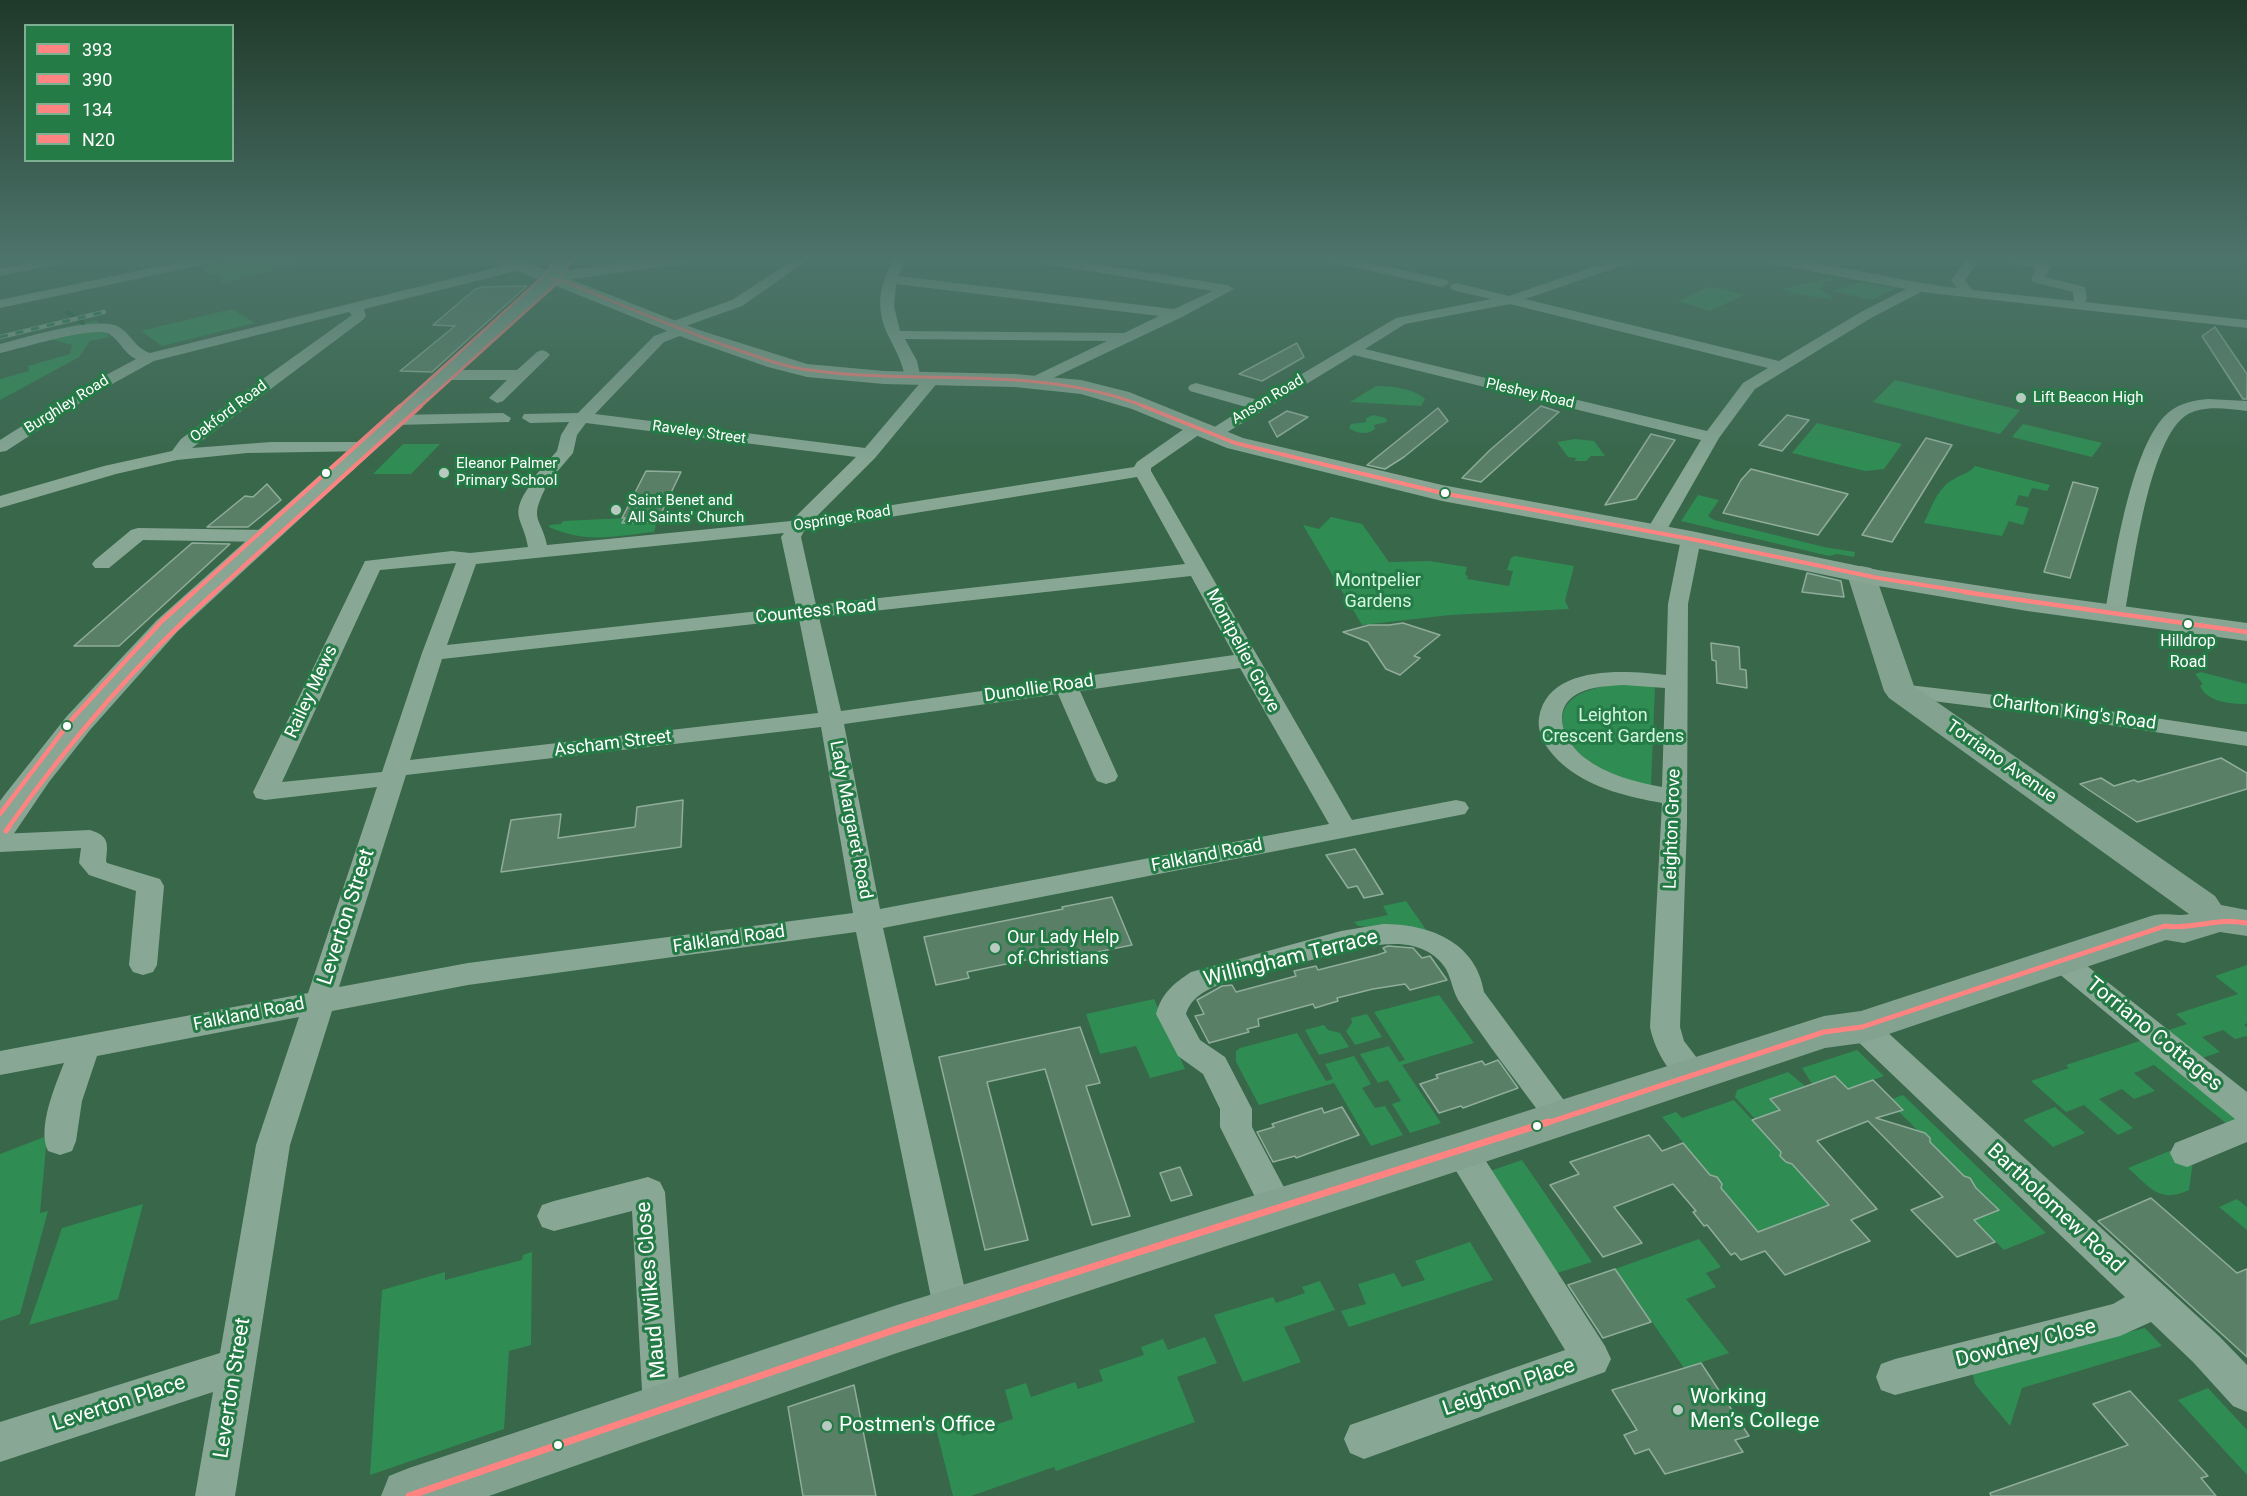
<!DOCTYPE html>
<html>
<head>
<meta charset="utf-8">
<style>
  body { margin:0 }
  #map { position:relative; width:2247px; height:1496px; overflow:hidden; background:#38674a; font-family:Roboto,sans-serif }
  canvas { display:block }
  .legend { position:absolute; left:24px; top:24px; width:210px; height:138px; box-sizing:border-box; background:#247b46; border:2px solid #7cb090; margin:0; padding:8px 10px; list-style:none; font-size:18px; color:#fff }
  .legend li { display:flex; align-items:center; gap:12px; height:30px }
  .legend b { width:30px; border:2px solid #7cb090 }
</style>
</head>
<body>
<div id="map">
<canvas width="2247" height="1496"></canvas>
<ul class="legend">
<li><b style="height:8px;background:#ff8380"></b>393</li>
<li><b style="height:8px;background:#ff8380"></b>390</li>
<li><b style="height:8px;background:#ff8380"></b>134</li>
<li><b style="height:8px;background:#ff8380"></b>N20</li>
</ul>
</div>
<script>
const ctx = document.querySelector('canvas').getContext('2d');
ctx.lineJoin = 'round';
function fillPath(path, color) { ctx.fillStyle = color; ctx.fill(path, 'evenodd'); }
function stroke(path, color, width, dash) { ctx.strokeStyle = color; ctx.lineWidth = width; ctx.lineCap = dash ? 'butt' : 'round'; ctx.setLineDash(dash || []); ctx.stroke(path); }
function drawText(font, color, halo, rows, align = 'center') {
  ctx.font = font + ' Roboto,sans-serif'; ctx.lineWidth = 6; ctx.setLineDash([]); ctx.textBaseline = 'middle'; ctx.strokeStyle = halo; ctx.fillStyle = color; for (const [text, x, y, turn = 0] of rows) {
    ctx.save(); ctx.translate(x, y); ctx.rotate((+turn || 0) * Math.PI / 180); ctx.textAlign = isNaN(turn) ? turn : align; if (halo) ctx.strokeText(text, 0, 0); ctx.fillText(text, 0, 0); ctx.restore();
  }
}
fillPath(new Path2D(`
  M228,259H317L224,283L220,281L223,279L202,270L201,265Z
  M1829,278L1833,280L1822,283L1825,285L1820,289L1833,299C1820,299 1794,293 1781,289Z
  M1860,282L1893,288L1894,289L1872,300L1834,291Z
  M1710,286L1744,295L1710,311L1678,301Z
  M232,309L255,323L162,346L141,331Z
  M96,320L110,337L90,341L79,357L0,400V379L29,371L28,366L70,354L72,345L35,335Z
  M1895,380L2020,410L2000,434L1873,402Z
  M1376,386C1391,386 1413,388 1425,399L1421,406L1350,402Z
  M1373,415L1386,418L1387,422L1374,425L1375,429C1368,435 1357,434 1349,428L1351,424L1366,422V418Z
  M1817,423L1902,444L1884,469L1865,471L1792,453Z
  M2023,424L2102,443L2092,457L2012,437Z
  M1575,439L1594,441L1605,456H1591L1586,461H1574L1577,458L1568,457L1557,442Z
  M403,444H440L411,474H373Z
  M1975,466L2050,485L2047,491L2032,488L2028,497L2019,495L2015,505L2029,508L2023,525L2009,521L2002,536L1924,523C1931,508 1938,487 1954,479C1962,474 1968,474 1975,466Z
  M1698,495L1719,500L1708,516L1714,520L1824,547L1855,552L1854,557L1837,554L1829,556L1681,521Z
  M1331,517L1362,524L1389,562L1429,561L1467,567L1465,575L1468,576L1467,579L1509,586L1513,571L1507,570L1511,558L1515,556L1574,566L1565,601L1569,609L1450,615L1362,625L1303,525L1319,529Z
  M625,518L623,523L657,522L654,532C614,536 588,544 549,527L550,525L561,524L563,521Z
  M2201,672L2247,684V704C2230,704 2207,702 2200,686L2203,684L2195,674Z
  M1615,684L1655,686L1651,787C1630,780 1608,775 1590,762C1570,749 1548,716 1575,697C1587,689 1601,687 1615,684Z
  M1406,901L1427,931L1358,926L1354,922L1388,915L1383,906Z
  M2247,965V1023L2244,1025L2247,1027V1036L2235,1039L2223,1030L2202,1037L2220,1052L2199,1059L2166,1031L2187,1024L2176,1014L2238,994L2215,976Z
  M1439,995L1474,1043L1402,1065L1441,1123L1410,1133L1392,1104L1401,1101L1388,1080L1378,1083L1360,1054L1389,1046L1399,1062L1405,1060L1374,1012Z
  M1154,999L1185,1069L1150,1078L1136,1046L1100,1054L1086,1014Z
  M1367,1014L1382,1037L1355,1045L1346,1031L1352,1023L1351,1018Z
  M1324,1025L1328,1030L1340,1033L1349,1047L1319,1055L1305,1030Z
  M1297,1033L1326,1081L1333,1079L1325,1064L1354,1056L1371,1084L1362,1088L1375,1108L1385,1106L1403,1135L1371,1146L1334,1083L1259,1105L1236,1062V1051L1240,1048Z
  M2146,1039L2243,1118L2227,1124L2154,1065L2134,1073L2155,1091L2134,1099L2122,1089L2099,1099L2133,1128L2118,1135L2084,1105L2066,1112L2031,1081L2069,1068L2066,1065Z
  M1857,1050L1884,1076L1848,1089L1835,1076L1812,1084L1802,1068Z
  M1788,1072L1805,1086L1770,1099L1780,1110L1755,1119L1735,1097L1737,1090Z
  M1903,1095L2046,1233L2004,1250L1974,1220L1999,1210L1976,1188L1970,1178L1964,1176L1898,1111L1903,1109L1892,1099Z
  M1734,1100L1781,1152L1780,1156L1792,1164L1829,1205L1758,1232L1721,1188L1722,1184L1717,1177L1710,1175L1662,1117L1676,1112L1682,1118Z
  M2055,1107L2085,1133L2053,1147L2023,1120Z
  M47,1136L40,1213L48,1211L20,1314L0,1321V1154Z
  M2177,1148L2193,1161L2189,1190C2159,1204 2150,1187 2128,1168Z
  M1522,1160L1592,1262L1557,1273L1490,1171Z
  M2237,1199L2247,1207V1230L2219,1207Z
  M143,1204L118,1299L29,1325L62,1228Z
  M1699,1239L1721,1267L1706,1273L1716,1287L1686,1299L1729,1353L1684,1368L1615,1269Z
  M1470,1242L1493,1280L1349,1327L1341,1311L1366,1304L1358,1284L1394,1273L1402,1287L1425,1280L1415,1261Z
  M532,1252L531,1345L509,1351L504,1429L370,1475L382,1290L445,1272V1280L522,1260L523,1255Z
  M1320,1281L1335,1310L1284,1327L1301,1362L1243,1382L1214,1315L1273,1297L1276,1303L1305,1293L1302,1287Z
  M2145,1328L2162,1346L2022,1388L2010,1426L1975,1384L1972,1371Z
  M1205,1337L1217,1363L1177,1377L1195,1422L1056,1471L1054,1467L971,1496H953L935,1425L958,1418L962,1436L1013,1419L1005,1390L1026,1383L1031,1397L1075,1382L1078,1389L1103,1381L1099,1370L1144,1355L1141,1347L1163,1339L1168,1350Z
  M2208,1388L2247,1430V1475L2178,1400Z`), '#2f8d53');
stroke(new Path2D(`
  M67,312L83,323`), '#1b5c35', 4);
const building = new Path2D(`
  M527,286L432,372L400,371L455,326L433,325L474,290L482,287Z
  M2215,327L2247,374V399H2243L2202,336Z
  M1297,343L1304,357L1262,381L1239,374Z
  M1541,406L1559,412L1481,482L1462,478L1490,450Z
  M1438,408L1448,421L1404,457L1385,469L1367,465Z
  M1287,411L1308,417L1277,437L1269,422Z
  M1787,415L1809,420L1782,451L1759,445Z
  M1651,434L1675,440L1636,499L1605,505Z
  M1926,438L1952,445L1892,542L1862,535Z
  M1751,469L1848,494L1818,535L1723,513L1741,480Z
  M646,471L681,472L657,522L622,523L625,518H622Z
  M2073,482L2098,488L2070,578L2044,572Z
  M267,484L281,500L248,527H207L245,496L253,497Z
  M192,543L230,544L119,646H74Z
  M1807,573L1841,581L1844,597L1802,592Z
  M1403,623L1440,635L1414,656L1420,658L1400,675L1386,669L1368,642L1343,632L1369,625H1389Z
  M1711,643L1739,647L1740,669L1746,670L1747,688L1717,683L1716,661L1712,660Z
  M2221,758L2247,773V789L2137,822L2080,784L2101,778L2114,786L2134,780L2138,782Z
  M683,800L681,847L501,872L511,820L561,814L558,838L635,827L637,807Z
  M1355,849L1383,894L1364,898L1357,886L1348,888L1326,855Z
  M1112,897L1132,945L1082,955L1080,949L967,972L969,978L936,985L924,937L1063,909L1062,907Z
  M1388,946L1413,948L1422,958L1430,956L1447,980L1410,990L1405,984L1373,989L1337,998L1338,1001L1315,1008L1313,1004L1258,1019L1259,1026L1247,1029L1249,1032L1209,1043L1195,1016L1204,1014L1197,1000L1222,986L1232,985L1236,992L1296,976L1294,971L1316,966L1318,970L1377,955L1386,952L1383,948Z
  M1080,1027L1100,1083L1086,1086L1130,1216L1092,1225L1045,1069L987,1082L1028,1240L985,1250L939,1057Z
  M1498,1060L1518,1088L1463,1108L1461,1106L1439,1113L1420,1084L1438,1078L1436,1075L1482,1061L1485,1065Z
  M1835,1076L1848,1089L1873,1080L1903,1110L1876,1118L1925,1133L1930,1138V1142L1964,1176L1970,1178L1976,1188L1999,1210L1974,1220L1995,1242L1957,1257L1911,1210L1943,1197L1868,1121L1817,1141L1877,1209L1851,1220L1870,1241L1785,1275L1765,1251L1741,1260L1735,1253L1731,1255L1707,1225L1704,1226L1693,1212L1696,1211L1673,1184L1614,1207L1642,1243L1603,1257L1550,1185L1579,1174L1570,1162L1649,1135L1662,1151L1683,1143L1710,1175L1717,1177L1722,1184L1721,1188L1758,1232L1829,1205L1792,1164L1786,1162L1780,1156L1781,1152L1752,1120L1780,1110L1770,1099Z
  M1342,1107L1359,1135L1296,1158L1295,1156L1273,1162L1257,1132L1274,1127L1272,1124L1306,1113L1322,1108L1324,1113Z
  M1180,1167L1192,1195L1171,1201L1160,1173Z
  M2151,1198L2237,1273L2247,1269V1357L2098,1221Z
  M1615,1269L1651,1322L1603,1338L1568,1285Z
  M1701,1363L1749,1436L1735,1440L1743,1452L1665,1474L1649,1449L1635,1454L1624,1435L1637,1430L1612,1390Z
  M854,1385L876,1496H803L788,1407Z
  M2130,1391L2208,1476L2201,1478L2216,1496H1991L1990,1493L2128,1445L2093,1404Z`);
fillPath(building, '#5a7f67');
stroke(building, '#90ad9b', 1.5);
fillPath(new Path2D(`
  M45,259H69L63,263L0,276V268Z
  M194,259H217L211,263L0,308V300Z
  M795,259H809L742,306L683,327L687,331L685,334L664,342L595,414L865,448L926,376H938L940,379L938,382L875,458L816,517L1134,467L1137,462L1191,424H1203L1205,428L1203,432L1151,468V471L1352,820L1456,800L1465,802L1469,808L1465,814L883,928L970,1312L965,1324L952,1329L939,1324L934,1312L856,932L468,985L332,1011L290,1145L235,1496H195L213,1392L0,1462V1422L220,1353L256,1145L299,1017L97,1056L82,1101L76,1141L72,1151L60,1155L48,1151C37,1128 55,1086 64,1063L0,1075V1051L308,993L377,787L265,800L256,798L253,792L365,561L452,551L470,553L528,547C523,517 508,517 530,485H542L545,489C529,521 541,517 547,545L791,521L856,457L586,423L577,435L573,453L550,480H538L535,476L557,451L561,435L569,422L530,423L522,418L524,414L578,413L654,336L667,331L663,327L665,324L732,300ZM1137,477L1185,564L816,605L801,537L804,531ZM784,533L781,537L796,607L447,645L476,564ZM456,563L422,653L382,772L282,782L380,570ZM1191,576L1234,655L841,711L819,617ZM799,619L818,713L410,760L442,659ZM1240,668L1329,824L880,909L844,724L1058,694L1094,776L1097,781L1106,784L1115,781L1118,776L1080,691ZM821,727L853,913L468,963L339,987L406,775Z
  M895,259H907L898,276L1174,309L1213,291L1040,263L1034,259H1063L1227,285L1234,289L1182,317L1034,387L1028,385L1026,382L1028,379L1107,341L905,339L917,361L921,379L913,384L905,379C903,362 895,350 888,335C875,308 879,283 895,259ZM896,284L1159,316L1124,333L900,331L894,306Z
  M1330,259H1352L1447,280L1449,283L1442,287L1331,262Z
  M1616,259H1634L1633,262L1525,299L1779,361L1861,312L1906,289L1768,263L1762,259C1826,259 1892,281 1957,288L1951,280L1967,259H1980L1965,280L1972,290L2074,301L2073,292L2070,291L2033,282L2031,279L2036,268L2009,262L2008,259H2031L2047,262L2050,268L2045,277L2085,287L2087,299L2085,302L2247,320V328L1921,292L1871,318L1755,389L1719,438L1665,533L1662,537H1648L1645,533L1701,440L1354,355L1216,439L1210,440L1202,435L1246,407L1190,391L1188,388L1190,385L1196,383L1258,400L1396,318L1491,299L1452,290L1450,287L1452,284L1457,283L1509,296ZM1510,304L1768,368L1743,383L1707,431L1365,349L1405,324Z
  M519,262L526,266L524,269L364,309L366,316L364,319L192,448L271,442H365L371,443L374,447L371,451L247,453L177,460L116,474L0,508V496L104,466L172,451L181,439L225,406L352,315L349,312L154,361L94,394L6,451L0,452V440L82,388L136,359C124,354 120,340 109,334C95,325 19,349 0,353V344C25,338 97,315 119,327C131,334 135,348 150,353Z
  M542,350L547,352L550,355L547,358L503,401L497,403L489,398L507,380H444L436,375L444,370H517L537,352Z
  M2208,399L2247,401V411C2228,409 2206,405 2188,414C2149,436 2133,569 2125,613L2122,617L2115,619L2108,617L2105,613C2114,564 2131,443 2169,412C2180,403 2195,400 2208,399Z
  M503,413L511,418L509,422L396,425L388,420L396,415Z
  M138,528L267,530L274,532L277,536L274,540L267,542L143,540L109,568H95L92,564L95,560L131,530Z
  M1691,533L1698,535L1701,539L1688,604L1687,823L1680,1027L1684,1041L1710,1075L1705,1084C1676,1093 1655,1052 1650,1027L1662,803C1629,797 1594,789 1567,768C1553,757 1536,738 1539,718C1547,664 1626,670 1666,675L1668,604L1681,539L1684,535ZM1624,685L1665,688L1662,787C1635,782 1607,775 1585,758C1564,742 1549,708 1579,693C1593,686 1609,686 1624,685Z
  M1900,684L2037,700L2247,732V746L2037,714L1892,696L1889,691L1892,686Z
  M90,830C109,836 108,843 106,861L107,863L160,879L164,886L157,965L153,972L143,975L133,972L129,965L136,891L89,875L79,863L81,848L0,852V834Z
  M1383,924C1428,924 1476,941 1484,992L1577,1118L1572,1127L1561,1131L1550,1127C1520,1086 1488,1045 1460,1003C1448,984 1454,969 1430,953C1409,940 1385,944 1362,947L1226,982C1210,988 1191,996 1186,1014L1200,1040L1225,1057L1252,1109V1127L1295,1208L1290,1219L1278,1223L1266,1219L1220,1127V1109L1203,1074L1178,1056L1156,1014C1162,993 1173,984 1191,972L1341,931Z
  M2062,951L2072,954L2247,1092V1142L2187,1167L2175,1163L2170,1153L2175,1143L2235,1119L2052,968L2048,961L2052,954Z
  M1862,1015L1873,1019L2219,1336L2247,1365V1412L2233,1406L2193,1362L2151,1322L2120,1336L1895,1395L1881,1390L1876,1377L1881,1364L1895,1359L2113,1304L2125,1297L1851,1035L1847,1027L1851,1019Z
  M1461,1137L1473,1141L1605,1346L1611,1359L1605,1372L1364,1459L1350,1453L1344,1439L1350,1425L1565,1350L1444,1151L1449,1141Z
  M648,1177L660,1182L665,1192L681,1408L676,1421L662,1427L648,1421L643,1408L632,1211L554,1231L542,1227L537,1216L542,1205L554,1201Z`), '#88a895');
fillPath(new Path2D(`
  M495,259H519L543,269L562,271L648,259H690L687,263L681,264L553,282L534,278L498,263Z
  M1861,566L1871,568L1875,574L1914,686L2215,896L2221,905L2247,910V936L2220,932L2184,943L2166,940L1877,1038L1862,1043L1825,1048L1461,1170L897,1353L489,1496H381L389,1476L409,1468L897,1305L1461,1132L1824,1016L1861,1011L2151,916C2167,912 2175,917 2189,914L1889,698L1884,691L1847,574L1851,568Z`), '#83a390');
fillPath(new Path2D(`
  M556,259H567L571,263L562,276L699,330L807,364L884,371L1015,374L1081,380L1129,392L1243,438L1442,485L1691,531L1878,570L2027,593L2247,623V641L2027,611L1878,586L1691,547L1442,501L1227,448L1132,409L1081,394L1015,387L884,384L807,377L768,367L685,338L554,285L177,632L90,730L49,782L13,835L0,838V801L6,793L67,716L157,620L545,275Z`), '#88a693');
const rail = new Path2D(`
  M0,337L104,312`);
stroke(rail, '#8aa896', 4.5);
stroke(rail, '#247b46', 3, [8]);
stroke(new Path2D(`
  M1544,1124L1824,1032L1862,1027L2165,926C2193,930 2219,917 2247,923`), '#ff8380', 5);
stroke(new Path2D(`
  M409,1496L897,1329L1548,1122`), '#ff8380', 7);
stroke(new Path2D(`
  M551,279L566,282C622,305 678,329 735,349C759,357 784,367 809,370C921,386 1040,364 1146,407`), '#ff8380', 3);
stroke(new Path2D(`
  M1143,406L1235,443L1442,493L1691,539L1878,578L1974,593`), '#ff8380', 4);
stroke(new Path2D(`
  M1964,592L2247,632`), '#ff8380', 4.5);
stroke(new Path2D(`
  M420,407L556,284L570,263`), '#ff8380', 3);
stroke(new Path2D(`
  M214,593L421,406`), '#ff8380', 4);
stroke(new Path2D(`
  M8,828C69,742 137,662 215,592`), '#ff8380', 4.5);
stroke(new Path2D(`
  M6,831L9,827`), '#ff8380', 5);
stroke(new Path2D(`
  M399,407L546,274L555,259`), '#ff8380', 3);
stroke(new Path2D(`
  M193,593L400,406`), '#ff8380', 4);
stroke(new Path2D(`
  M0,814L73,718L162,621L194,592`), '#ff8380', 4.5);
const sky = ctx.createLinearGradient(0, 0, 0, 468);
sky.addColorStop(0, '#1f3929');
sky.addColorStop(0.55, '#4d746b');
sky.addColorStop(1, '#4d746b00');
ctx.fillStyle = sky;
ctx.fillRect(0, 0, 2247, 468);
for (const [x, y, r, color] of [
  [2021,398,6,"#b9cac0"],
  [326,473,5,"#fff"],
  [444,473,6,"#b9cac0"],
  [1445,493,5,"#fff"],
  [616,510,6,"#b9cac0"],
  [2188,624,5,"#fff"],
  [67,726,5,"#fff"],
  [995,948,6,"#b9cac0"],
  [1537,1126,5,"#fff"],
  [1678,1410,6,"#b9cac0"],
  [827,1426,6,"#b9cac0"],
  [558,1445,5,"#fff"]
]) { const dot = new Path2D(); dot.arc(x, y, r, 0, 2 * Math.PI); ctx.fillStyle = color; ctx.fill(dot); stroke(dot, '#247b46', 2); }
drawText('15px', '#fff', '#247b46', [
  ["Pleshey Road",1530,394,13],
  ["Anson Road",1268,400,-31],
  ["Burghley Road",67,405,-32],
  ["Oakford Road",229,412,-37],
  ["Raveley Street",699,433,8],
  ["Ospringe Road",842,519,-9]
]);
drawText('15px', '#fff', '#247b46', [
  ["Lift Beacon High",2033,398],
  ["Eleanor Palmer",456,464],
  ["Primary School",456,481],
  ["Saint Benet and",628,501],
  ["All Saints' Church",628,518]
], 'left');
drawText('16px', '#fff', '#247b46', [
  ["Hilldrop",2188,642],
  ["Road",2188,663]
]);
drawText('18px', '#d2f6e0', '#247b46', [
  ["Montpelier",1378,581],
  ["Gardens",1378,602],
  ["Leighton",1613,716],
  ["Crescent Gardens",1613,737]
]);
drawText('18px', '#fff', '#247b46', [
  ["Countess Road",816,612,-6],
  ["Montpelier Grove",1242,651,62],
  ["Dunollie Road",1039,689,-8],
  ["Railey Mews",312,692,-65],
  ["Charlton King's Road",2074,713,8],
  ["Ascham Street",613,744,-7],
  ["Torriano Avenue",2001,762,35],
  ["Lady Margaret Road",850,820,79],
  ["Leighton Grove",1673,829,-88],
  ["Falkland Road",1207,856,-11],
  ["Falkland Road",729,940,-8],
  ["Falkland Road",249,1015,-11]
]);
drawText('18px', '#fff', '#247b46', [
  ["Our Lady Help",1007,938],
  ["of Christians",1007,959]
], 'left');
drawText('21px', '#fff', '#247b46', [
  ["Leverton Street",347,917,-72],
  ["Willingham Terrace",1291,959,-14],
  ["Torriano Cottages",2154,1035,39],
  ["Bartholomew Road",2055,1209,43],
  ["Maud Wilkes Close",652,1290,-95],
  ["Dowdney Close",2026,1344,-14],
  ["Leverton Street",233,1388,-81],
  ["Leighton Place",1509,1388,-19],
  ["Leverton Place",119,1404,-18]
]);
drawText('21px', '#fff', '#247b46', [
  ["Working",1690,1398],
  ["Men’s College",1690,1422],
  ["Postmen's Office",839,1426]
], 'left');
</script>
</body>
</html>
